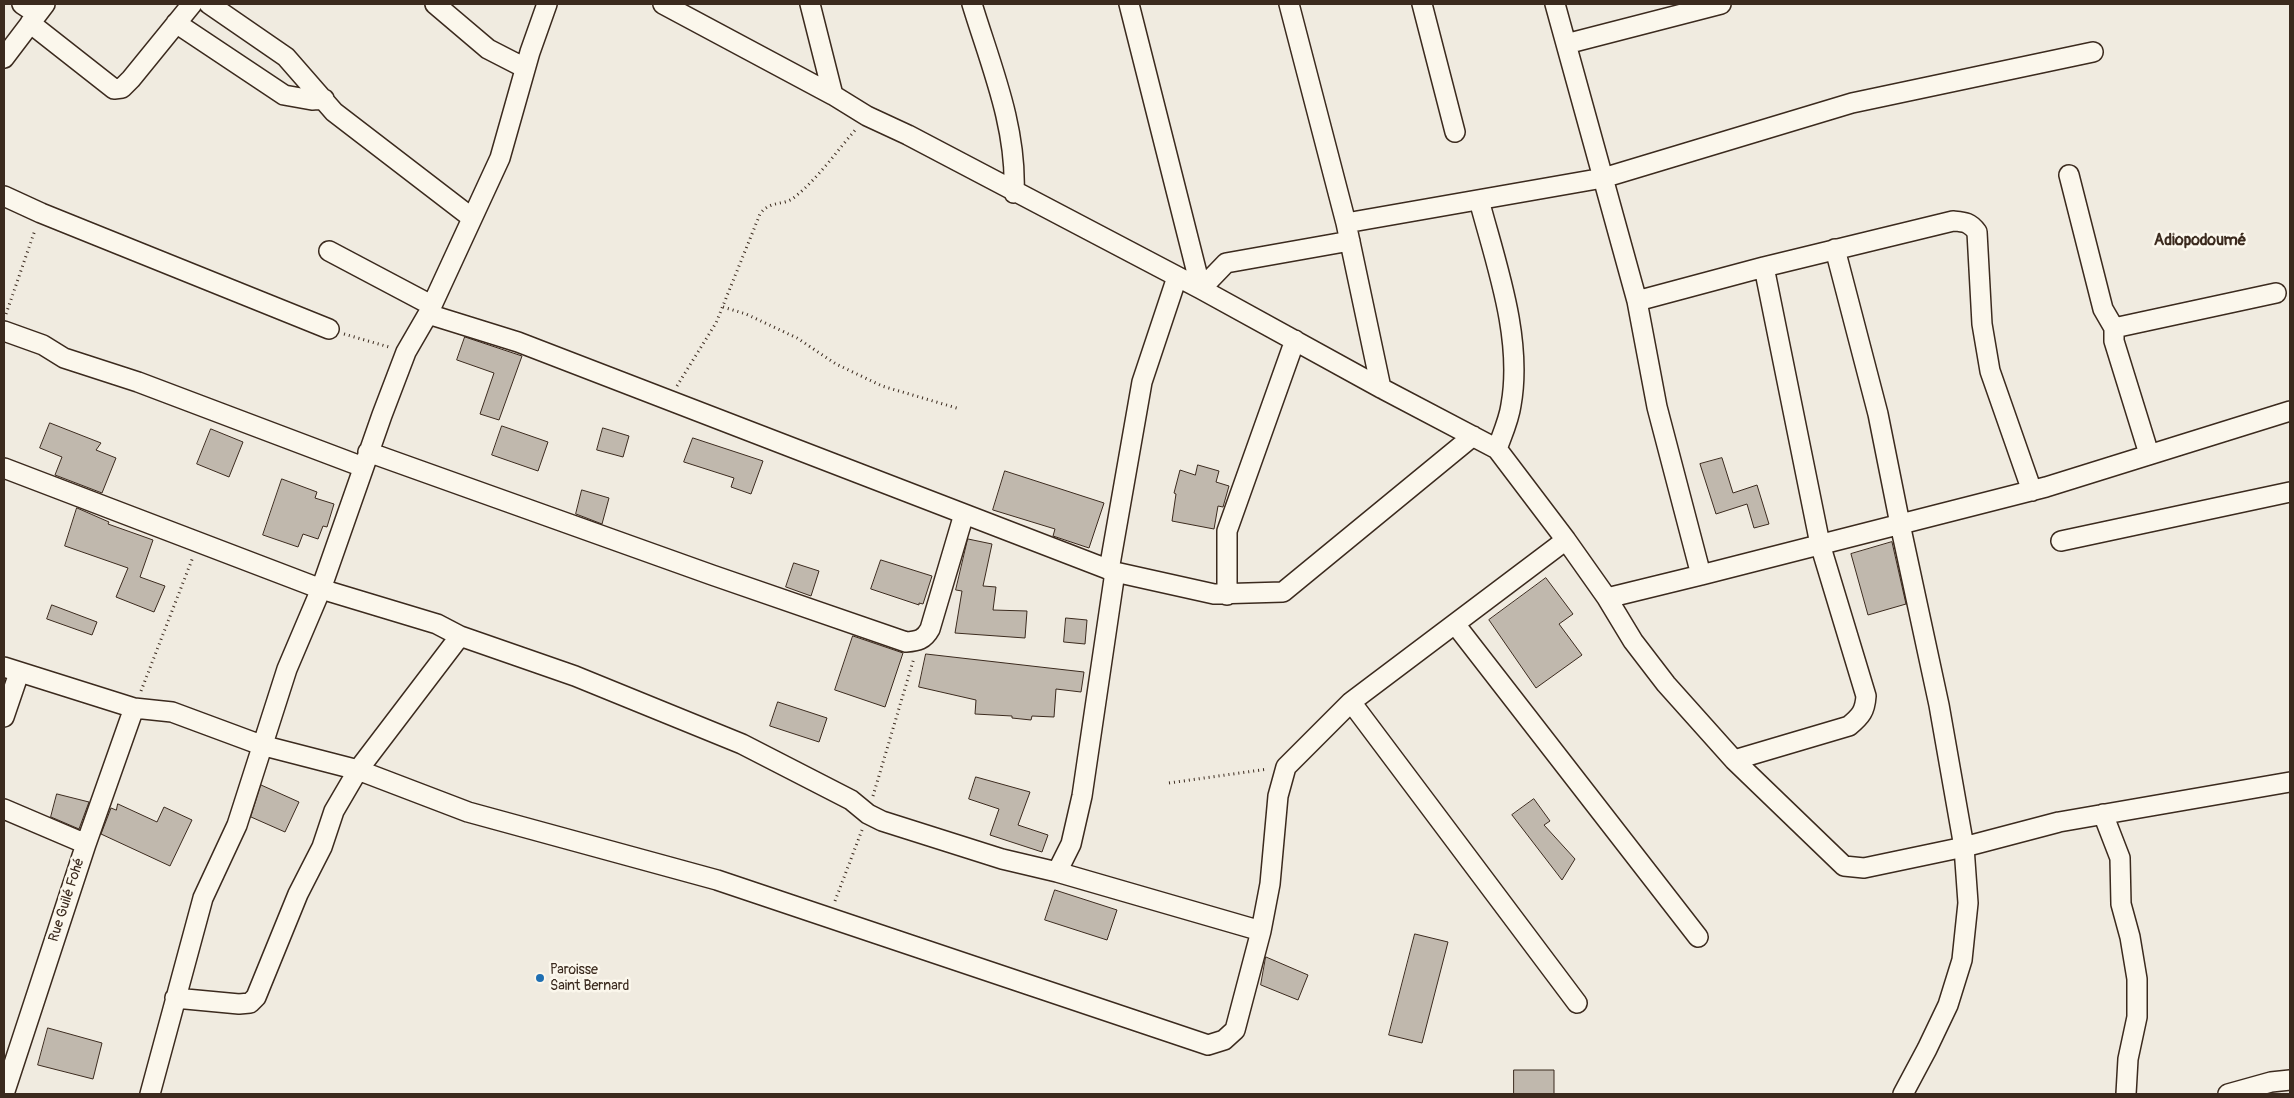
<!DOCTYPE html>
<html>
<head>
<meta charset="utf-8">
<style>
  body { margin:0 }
  #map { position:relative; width:2294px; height:1098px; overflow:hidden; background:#f0ebe0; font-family:Pangolin,sans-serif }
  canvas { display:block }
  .frame { position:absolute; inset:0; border:5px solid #3b2a1e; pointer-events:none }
</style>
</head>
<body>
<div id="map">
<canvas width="2294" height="1098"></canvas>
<div class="frame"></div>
</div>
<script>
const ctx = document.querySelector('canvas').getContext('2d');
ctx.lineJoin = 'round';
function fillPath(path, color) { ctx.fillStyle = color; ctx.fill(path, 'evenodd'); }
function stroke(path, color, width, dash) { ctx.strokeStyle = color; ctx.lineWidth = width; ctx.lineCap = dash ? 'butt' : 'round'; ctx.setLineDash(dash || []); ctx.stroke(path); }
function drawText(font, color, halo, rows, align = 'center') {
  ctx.font = font + ' Pangolin,sans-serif'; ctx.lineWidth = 5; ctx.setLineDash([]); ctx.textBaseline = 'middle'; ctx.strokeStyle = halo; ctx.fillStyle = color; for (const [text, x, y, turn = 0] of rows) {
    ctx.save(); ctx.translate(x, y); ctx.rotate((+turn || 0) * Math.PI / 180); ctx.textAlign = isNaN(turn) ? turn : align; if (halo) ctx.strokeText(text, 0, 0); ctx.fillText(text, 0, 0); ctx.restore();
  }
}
const building = new Path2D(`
  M465,337L522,356L499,420L480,414L494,373L457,360Z
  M50,423L101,443L96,450L116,458L102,493L55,475L62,457L40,448Z
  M502,426L548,442L538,471L492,455Z
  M603,428L629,436L623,457L597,450Z
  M211,429L243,442L229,477L197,464Z
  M693,438L763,461L751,494L731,487L734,478L684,462Z
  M1722,458L1733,493L1757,485L1769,524L1754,528L1747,504L1716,514L1700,464Z
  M1198,465L1219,471L1216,482L1229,486L1223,507L1218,506L1214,529L1172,521L1176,494L1174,493L1180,470L1195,475Z
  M1005,471L1104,503L1089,548L1053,536L1055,529L993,510Z
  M282,479L317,492L315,498L334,504L327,527L323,526L318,539L303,534L298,547L263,535Z
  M582,490L609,498L602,524L576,514Z
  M77,508L109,522L108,524L153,540L140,577L165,586L154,612L116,597L128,568L65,546Z
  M968,539L992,544L983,586L996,587L993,610L1027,611L1025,638L955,633L962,591L956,590Z
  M1892,542L1906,604L1868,615L1851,554Z
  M881,560L932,576L923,604L919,603V605L871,589Z
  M794,563L819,571L811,596L786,587Z
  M1546,578L1573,614L1559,624L1582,655L1536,688L1489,620Z
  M52,605L97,622L92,635L47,619Z
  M1066,618L1087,620L1085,644L1064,642Z
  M853,636L903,653L885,707L835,690Z
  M926,654L1084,672L1081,692L1056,689L1054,717L1032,716L1031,720L1012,718V716L975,714L976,700L919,687Z
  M778,702L827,718L819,742L770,726Z
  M976,777L1030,792L1018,825L1048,835L1042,852L990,835L999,809L969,799Z
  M261,785L299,802L285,832L251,817Z
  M57,794L89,802L79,829L51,817Z
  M1534,799L1550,821L1544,825L1575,859L1562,880L1512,815Z
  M118,804L157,822L164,807L192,820L170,866L101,834L111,808L116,810Z
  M1055,890L1117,910L1107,940L1045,920Z
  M1415,934L1448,942L1422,1043L1389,1035Z
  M1266,957L1308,975L1298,1000L1261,985Z
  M48,1028L102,1043L93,1079L38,1065Z
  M1514,1070H1554V1094H1514Z`);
fillPath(building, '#c0b8ad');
stroke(building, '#3b2a1e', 1);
const minor = new Path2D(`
  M22,4L37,14
  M209,4L286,57L334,112L472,218
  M435,4L488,49L525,68
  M663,4L833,95L867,116L908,135L1201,289L1381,388L1497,449L1566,540L1607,598L1633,641L1666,684L1734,760L1844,866L1864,868L1964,847L2059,822L2290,782
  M810,4L833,95
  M972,4C991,66 1017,127 1014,193
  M1129,4L1201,289
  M1289,4L1346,223L1381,388
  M1422,4L1455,132
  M1555,4L1637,301L1657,407L1701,575L1607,598
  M30,23L114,89L122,88L131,79L192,4
  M176,23L284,95L312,100L324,99
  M1566,44L1721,4
  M4,58L45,4
  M2069,175L2103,309L2114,328V341L2149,454
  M4,196L41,213L329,329
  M1479,200C1496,264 1523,338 1511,405C1509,420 1502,435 1497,449
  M1346,223L1603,178L1852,103L2093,52
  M1835,249L1878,414L1900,524L1939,705L1964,847L1968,903L1962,960L1948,1005L1927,1049L1903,1094
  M329,251L431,305
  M1201,289L1226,263L1350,241
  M1637,301L1764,267L1953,221C1964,222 1970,222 1977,232L1982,324L1990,371L2032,491
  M2114,328L2276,293
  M4,331L43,345L64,358L138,382L363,467
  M368,452L712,575L906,642C918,641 924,640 930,629L964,514
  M4,468L321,589L437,624L460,636L575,676L742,744L851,800L868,814L882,821L1002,859L1057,872L1071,844L1082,796L1115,572L518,342L428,314
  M2061,541L2290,492
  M1109,570L1142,382L1177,277
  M1115,572L1214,594L1283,592L1473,436
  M1701,575L2046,487L2290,411
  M1227,595V531L1295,340
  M1455,624L1698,937
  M4,667L134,708L172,712L261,745L358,770L468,812L717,880L1208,1045L1224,1040L1235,1030L1261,931L1270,884L1278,796L1286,767L1351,702L1566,540
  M1351,702L1577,1003
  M4,717L19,673
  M1734,760L1849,726C1861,716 1865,711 1866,696L1820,544L1764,267
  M4,809L86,844
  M2103,814L2120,858L2121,904L2130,937L2137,979V1017L2128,1059L2126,1094
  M1057,872L1261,931
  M175,998L239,1004L250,1003L256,997L298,894L322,847L334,811L358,770L460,636
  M4,1094L86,844L134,708
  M150,1094L203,898L237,825L287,669L321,589L382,415L406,352L428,314L500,158L530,52L547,4
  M2228,1094L2271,1082L2290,1080`);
stroke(minor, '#3b2a1e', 22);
stroke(new Path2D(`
  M723,307L746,314L797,338L836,364L882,386L960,409
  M6,314L35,230
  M344,334L389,347
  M677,386L716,323L760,214C771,199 784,207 796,196C819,177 837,151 856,129
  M141,691L193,557
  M1169,783L1268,769
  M873,796L914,658
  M835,901L862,830`), '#3b2a1e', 3, [1, 4]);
stroke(minor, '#fbf7ec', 19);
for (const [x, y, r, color] of [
  [540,978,5,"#1f6fb2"]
]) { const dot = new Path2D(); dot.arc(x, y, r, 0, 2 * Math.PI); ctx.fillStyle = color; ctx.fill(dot); stroke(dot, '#fbf7ec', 2); }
drawText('14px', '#3b2a1e', '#fbf7ec', [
  ["Rue Guilé Fohé",67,900,-72]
]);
drawText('14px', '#3b2a1e', '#fbf7ec', [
  ["Paroisse",550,970],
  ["Saint Bernard",550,986]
], 'left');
drawText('bold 16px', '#3b2a1e', '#fbf7ec', [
  ["Adiopodoumé",2200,241]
]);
</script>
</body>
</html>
